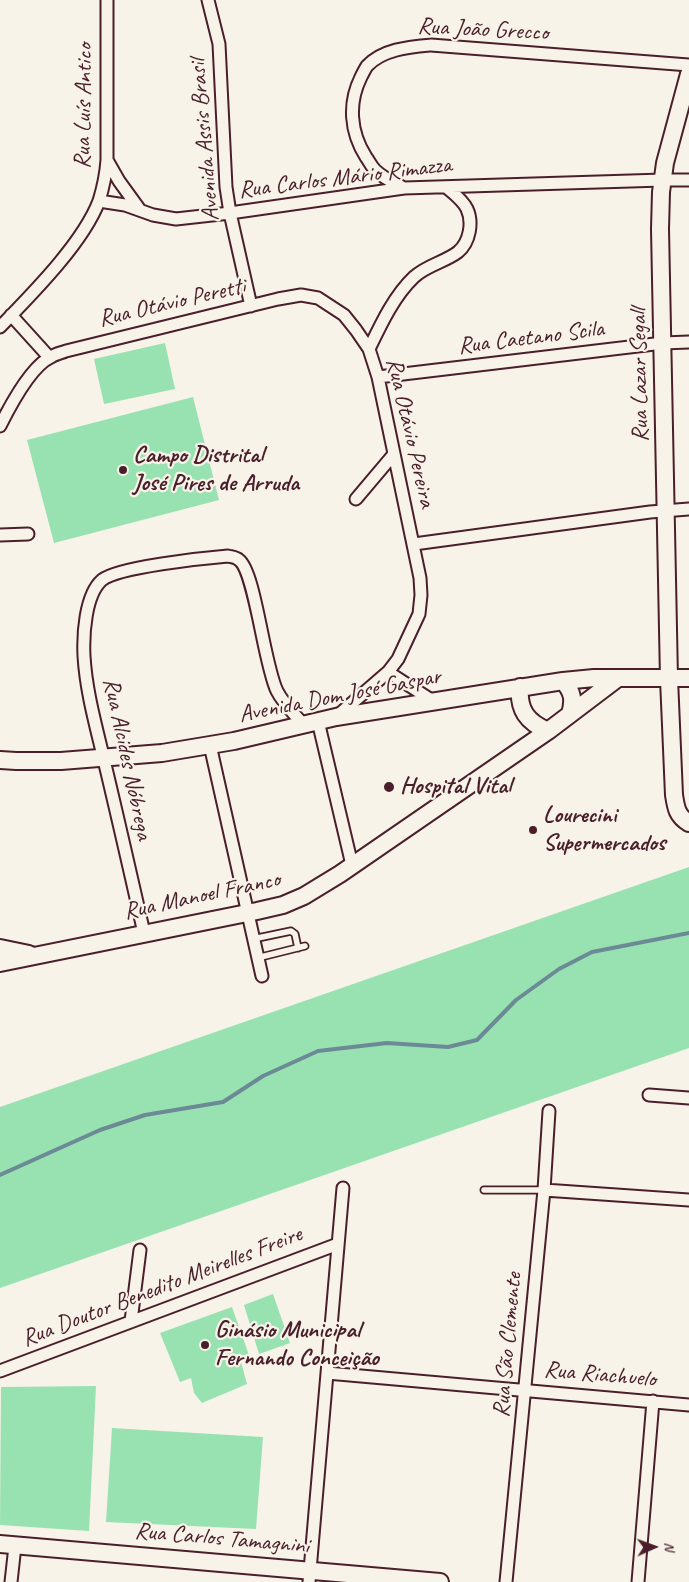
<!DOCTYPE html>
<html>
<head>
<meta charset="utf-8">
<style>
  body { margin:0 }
  #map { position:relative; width:689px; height:1582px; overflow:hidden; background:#f7f3e8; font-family:Caveat,sans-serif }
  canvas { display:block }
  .north { position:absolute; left:629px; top:1522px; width:50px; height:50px; -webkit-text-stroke:4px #f7f3e8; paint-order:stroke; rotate:88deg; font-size:14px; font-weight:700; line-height:20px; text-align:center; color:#4a1f2b }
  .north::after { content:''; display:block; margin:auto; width:18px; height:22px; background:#4a1f2b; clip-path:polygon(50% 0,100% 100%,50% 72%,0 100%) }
</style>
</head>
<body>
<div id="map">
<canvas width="689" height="1582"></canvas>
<div class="north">N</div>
</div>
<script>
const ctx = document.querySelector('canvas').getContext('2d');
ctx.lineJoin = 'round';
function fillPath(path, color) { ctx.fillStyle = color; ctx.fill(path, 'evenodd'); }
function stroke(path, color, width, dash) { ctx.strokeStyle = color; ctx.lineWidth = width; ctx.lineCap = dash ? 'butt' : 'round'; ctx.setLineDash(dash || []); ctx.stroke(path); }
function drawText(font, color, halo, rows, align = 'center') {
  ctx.font = font + ' Caveat,sans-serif'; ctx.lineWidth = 4.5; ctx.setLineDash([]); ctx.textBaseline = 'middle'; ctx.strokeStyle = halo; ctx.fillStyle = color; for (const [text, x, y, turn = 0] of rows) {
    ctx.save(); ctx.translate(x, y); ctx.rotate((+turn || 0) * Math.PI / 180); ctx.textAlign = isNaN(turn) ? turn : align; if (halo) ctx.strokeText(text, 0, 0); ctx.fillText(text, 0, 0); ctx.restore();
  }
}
fillPath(new Path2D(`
  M165,343L175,389L104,404L94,359Z
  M193,397L219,500L54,543L27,440Z
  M689,867V1048L0,1288V1107Z
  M273,1294L290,1343L259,1354L244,1305Z
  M232,1307L250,1358L241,1362L247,1384L202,1403L194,1393L191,1378L180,1382L160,1333Z
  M96,1386L89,1531L0,1525L1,1387Z
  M112,1428L263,1437L256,1529L106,1522Z`), '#98e2b1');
stroke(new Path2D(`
  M0,1175L100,1130L145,1115L223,1102L263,1076L318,1051L387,1043L448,1047L477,1040L516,1000L559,969L592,952L689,933`), '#6b8a96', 4);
const lane = new Path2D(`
  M253,939L291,931L295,934L298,948
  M257,958L305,946
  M484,1190H544`);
const street = new Path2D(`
  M208,0L219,44L226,187L230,213L251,306
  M107,160L119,181L140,210
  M404,188C394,183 383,178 375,170C371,166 369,161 366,157C350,132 348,103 361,77C363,73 365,69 367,66C383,49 409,47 431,45L689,65
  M99,201L125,205L153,215L176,219L230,213L404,188L663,180H689
  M11,315L49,357
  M0,327C32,294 83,243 99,201C103,188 106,174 107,160V0
  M369,349C381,324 394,296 414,277C427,265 445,262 458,252C470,242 473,222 467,209C463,200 453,193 446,187
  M378,377L663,343L689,342
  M0,426C10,406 31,366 51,357C55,354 61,353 66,351L278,299L301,295L318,298L344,315L356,330L369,349L378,377L420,578L421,595L419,614L398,659L388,672L336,717
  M356,499L394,454
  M0,535L28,534
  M414,544L650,512L689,509
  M388,672L433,701
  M318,721L352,865
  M210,745L262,976
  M144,933C131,876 118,818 104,760C96,726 86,691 84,656C83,635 85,595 102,580C118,567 204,558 228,556C231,557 236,557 239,560C255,571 264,665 277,691C283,703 294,714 303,724
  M649,1095L689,1098
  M544,1190L689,1200
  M131,1321L140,1250
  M0,1371L338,1244
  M327,1373L689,1405
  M11,1582L15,1546
  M309,1582L343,1188
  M506,1582L544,1190L549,1111
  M638,1582L653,1401`);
const secondary = new Path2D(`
  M689,74L665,163L661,192L660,229L669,679L674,795C676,808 677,816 689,823
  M563,681C573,692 574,700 570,714
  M520,687C518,710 527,722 548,731
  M0,760L16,761H61L162,753L234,741L336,717L563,681L594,678H689
  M0,948L29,954
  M0,963L257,911L283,905L304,896L340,874L548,731L618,678
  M0,1544L440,1582`);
stroke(lane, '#4a1f2b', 9);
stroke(street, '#4a1f2b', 15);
stroke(secondary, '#4a1f2b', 20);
stroke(lane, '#f7f3e8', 5.5);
stroke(street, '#f7f3e8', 11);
stroke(secondary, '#f7f3e8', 16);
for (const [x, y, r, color] of [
  [123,470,5,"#4a1f2b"],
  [389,787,6,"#4a1f2b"],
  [533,830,5,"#4a1f2b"],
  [205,1345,5,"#4a1f2b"]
]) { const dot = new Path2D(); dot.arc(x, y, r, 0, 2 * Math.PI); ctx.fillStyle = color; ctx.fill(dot); stroke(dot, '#f7f3e8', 2); }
drawText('24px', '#4a1f2b', '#f7f3e8', [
  ["Rua João Grecco",483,30,3],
  ["Rua Luís Antico",84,106,-89],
  ["Avenida Assis Brasil",205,140,-95],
  ["Rua Carlos Mário Rimazza",345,178,-7],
  ["Rua Otávio Peretti",172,303,-13],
  ["Rua Caetano Scila",531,338,-7],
  ["Rua Lazar Segall",640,375,-91],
  ["Rua Otávio Pereira",410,433,77],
  ["Avenida Dom José Gaspar",340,696,-11],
  ["Rua Alcides Nóbrega",127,759,78],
  ["Rua Manoel Franco",202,896,-12],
  ["Rua Doutor Benedito Meirelles Freire",162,1287,-21],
  ["Rua São Clemente",508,1345,-85],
  ["Rua Riachuelo",600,1375,5],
  ["Rua Carlos Tamagnini",222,1539,5]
]);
drawText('bold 24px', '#4a1f2b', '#f7f3e8', [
  ["Campo Distrital",133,456],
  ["José Pires de Arruda",133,484],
  ["Hospital Vital",400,787],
  ["Lourecini",543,816],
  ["Supermercados",543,844],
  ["Ginásio Municipal",215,1331],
  ["Fernando Conceição",215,1359]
], 'left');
</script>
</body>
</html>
